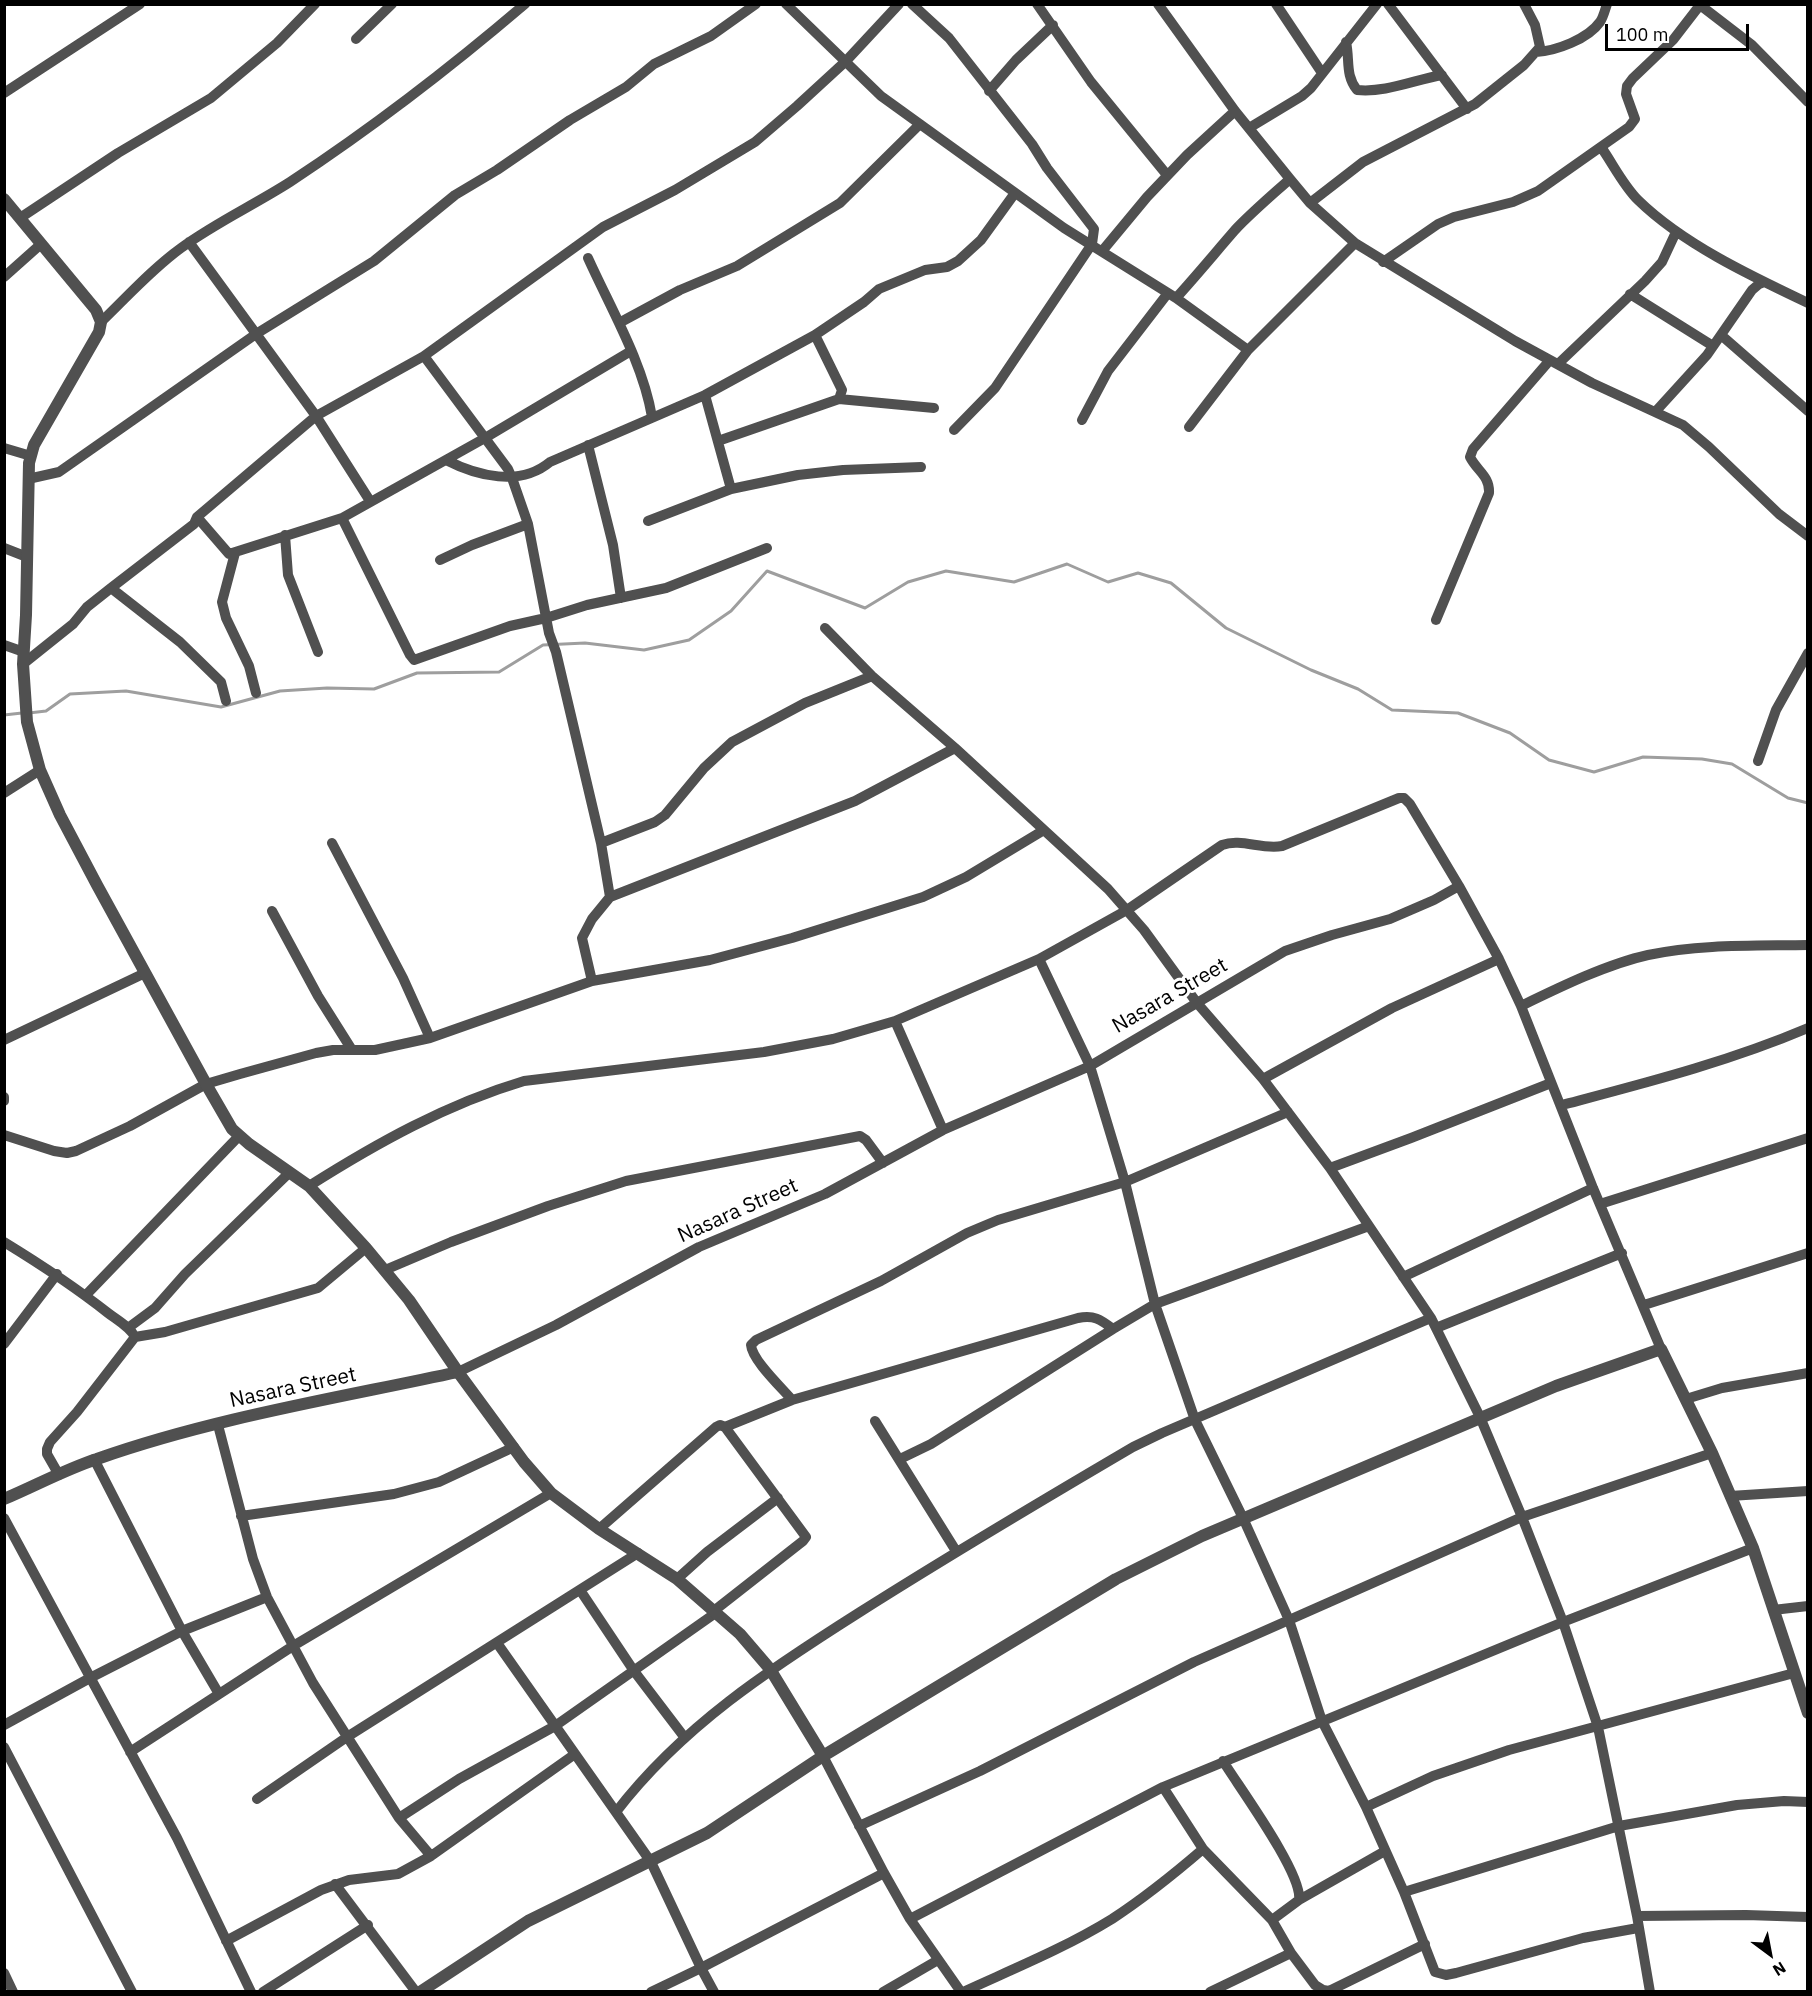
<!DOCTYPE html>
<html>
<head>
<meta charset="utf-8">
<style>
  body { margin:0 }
  #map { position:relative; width:1812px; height:1996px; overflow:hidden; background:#fff; font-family:"IBM Plex Sans",sans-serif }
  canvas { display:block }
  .frame { position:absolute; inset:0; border:6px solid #000; pointer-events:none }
  .north { position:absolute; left:1740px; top:1924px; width:60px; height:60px; -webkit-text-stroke:4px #fff; paint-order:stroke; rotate:148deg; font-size:16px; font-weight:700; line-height:24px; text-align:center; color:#000 }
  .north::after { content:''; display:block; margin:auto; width:21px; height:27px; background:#000; clip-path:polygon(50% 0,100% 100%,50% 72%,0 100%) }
  .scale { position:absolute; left:1605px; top:24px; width:144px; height:27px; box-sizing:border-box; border:3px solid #000; border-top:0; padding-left:8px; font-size:18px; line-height:21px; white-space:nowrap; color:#000; -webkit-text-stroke:4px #fff; paint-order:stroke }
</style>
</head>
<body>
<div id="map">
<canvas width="1812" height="1996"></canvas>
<div class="frame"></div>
<div class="north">N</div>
<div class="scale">100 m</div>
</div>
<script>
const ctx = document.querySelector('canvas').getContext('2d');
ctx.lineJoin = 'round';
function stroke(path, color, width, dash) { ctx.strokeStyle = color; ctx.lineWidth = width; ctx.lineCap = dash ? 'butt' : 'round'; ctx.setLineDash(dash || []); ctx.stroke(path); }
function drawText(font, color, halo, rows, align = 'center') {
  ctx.font = font + ' "IBM Plex Sans",sans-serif'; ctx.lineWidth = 6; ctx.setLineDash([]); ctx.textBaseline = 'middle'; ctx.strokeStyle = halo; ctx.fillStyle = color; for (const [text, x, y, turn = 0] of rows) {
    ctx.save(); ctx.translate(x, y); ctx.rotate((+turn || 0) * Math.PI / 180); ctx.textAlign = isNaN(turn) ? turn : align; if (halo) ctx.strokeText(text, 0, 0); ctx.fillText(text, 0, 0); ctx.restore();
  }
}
stroke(new Path2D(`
  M29,713L46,711L70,694L126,691L221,707L280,691L327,688L374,689L417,673L499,672L543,645L585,643L644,650L689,640L731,611L767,571L865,608L908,582L946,571L1014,582L1067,564L1108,582L1138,573L1171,583L1226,628L1311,670L1358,689L1392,710L1458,713L1510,733L1549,760L1594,772L1643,757L1702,759L1732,764L1788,798L1808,803
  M4,715L22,713`), '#9e9e9e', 3);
stroke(new Path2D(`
  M786,4L881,96L1064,228L1176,298L1248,350
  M912,4L949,38L1032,144L1047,168L1094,229L1092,244L995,388L954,430
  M1037,4L1091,82L1167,175
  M1158,4L1235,111L1290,179L1310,203L1355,243L1515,341L1592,383L1683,425L1709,447L1779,514L1808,536
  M1276,4L1322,73
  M1388,4L1467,109
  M356,39L392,4
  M1346,42C1350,60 1345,75 1357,90C1385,93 1414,80 1442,75
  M1536,52C1556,51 1588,39 1600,22C1603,18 1605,10 1607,4
  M989,91L1016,60L1053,25
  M4,93L140,4
  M1249,128L1302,96L1311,88L1377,4
  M1601,147C1613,164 1623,185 1638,200C1683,244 1751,276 1808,303
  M1310,203L1363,162L1475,104L1524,65L1540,47L1535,25L1524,4
  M20,218L118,153L211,98L277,43L315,4
  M189,242L316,416L370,501
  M1103,250L1147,197L1187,155L1235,111
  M588,258C611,309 643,363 652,417
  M1383,262L1438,224L1454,217L1513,202L1538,191L1629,127L1635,119L1626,94L1627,86L1633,78L1673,40L1700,5L1752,45L1808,102
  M4,277L41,244
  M1630,294L1713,346
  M1176,298C1196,276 1215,253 1235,230C1252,212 1271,196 1290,179
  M101,322C127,297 152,269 181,248C215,223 254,205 290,182C372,128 450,68 525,4
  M619,323L680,290L737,266L840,203L920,124
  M1721,335L1808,411
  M424,356L508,469L512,478L528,524L549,633L556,652L601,843L610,897
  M1558,364L1645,281L1662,262L1676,232
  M705,395L731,489
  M839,399L934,408
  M1656,411L1707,355L1752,290L1759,284L1764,282
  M1082,420L1108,371L1168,293
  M1189,427L1248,350L1355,243
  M718,441L839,399L842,390L815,335
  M588,445L613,545L621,598
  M4,448L31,456
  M446,460C477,476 520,487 550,462L705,395L815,335L864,302L879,289L925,270L947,267L958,261L981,240L1015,193
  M28,479L59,472L256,334L374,261L455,195L497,170L570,120L626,87L654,64L711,36L756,4
  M197,517L229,554L342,518L485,438L631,351
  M342,518L410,655L414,660L510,626L546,618L587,605L666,588L767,548
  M648,521L731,489L798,475L843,470L921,467
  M285,535L288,575L318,652
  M4,548L27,557
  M235,553L222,602L226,618L249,666L256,693
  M440,560L472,545L528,524
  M111,588L180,642L221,682L226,701
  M1436,620L1489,493C1490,476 1477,471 1470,457L1473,449L1550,360
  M825,628L872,676L955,748L1108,889L1144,930L1197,1003L1263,1079L1330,1168L1431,1318L1480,1417L1522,1517L1563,1622L1598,1727L1637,1916L1650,1992
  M4,645L24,652
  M23,664L73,624L87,607L111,588L194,524L197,517L316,416L424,356L603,227L675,190L755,142L797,106L846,61L899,4
  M1758,761L1776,710L1808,653
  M4,793L40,770
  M332,843L403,978L430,1038
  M601,843L655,822L665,815L704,768L732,742L805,703L872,676
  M272,911L318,996L352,1050
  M1039,959L1090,1066L1125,1182L1155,1304L1195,1420L1243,1518L1289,1620L1322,1721L1366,1807L1404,1892L1435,1972L1446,1975L1456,1973L1583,1938L1638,1928
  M592,981L582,938L592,919L610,897L855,801L955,748
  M1521,1006C1558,988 1607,964 1648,955C1700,944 1754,946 1808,945
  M895,1021L943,1130
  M4,1040L145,973
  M1263,1079L1392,1008L1499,959
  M4,1097V1101
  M1562,1105C1645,1083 1728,1062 1808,1028
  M4,1135L54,1151L67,1153L76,1151L130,1126L206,1084L240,1074L316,1053L333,1050H375L430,1038L592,981L710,960L792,938L923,897L966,877L1044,830
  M1330,1168L1411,1138L1551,1083
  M309,1186C377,1143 447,1104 524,1081L764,1052L833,1039L895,1021L1039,959L1127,910L1222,845C1241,838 1262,850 1282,846L1399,798H1404L1410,804L1459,886L1499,959L1521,1006L1593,1188L1661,1349
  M1600,1204L1808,1138
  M4,1242C40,1264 75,1287 108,1313C117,1320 130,1327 135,1337L77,1412L50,1442L47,1449V1454L59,1475
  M385,1270L451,1242L548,1206L626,1181L860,1136L866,1140L883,1163
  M1403,1277L1593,1188
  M86,1295L239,1136
  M1644,1305L1808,1253
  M128,1328L155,1308L185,1274L290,1172
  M1436,1328L1622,1253
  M135,1337L165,1332L318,1288L366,1248
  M4,1344L57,1274
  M458,1372L556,1325L699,1247L825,1194L943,1130L1090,1066L1285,951L1332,935L1390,919L1434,900L1459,886
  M1686,1399L1722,1388L1808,1373
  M792,1400C782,1388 752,1360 751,1345L756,1340L881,1281L967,1233L998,1220L1125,1182L1288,1112
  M875,1421L956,1551
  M218,1425L253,1559L267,1597L313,1683L399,1818L431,1856
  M725,1427L792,1400L1078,1318C1094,1315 1100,1319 1113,1329
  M94,1459L182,1631L219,1694
  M900,1459L931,1444L1113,1329L1155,1304L1369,1226
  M1730,1496L1808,1491
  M241,1516L394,1494L439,1482L514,1447
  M4,1518L177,1838L251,1992
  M599,1529L716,1427L720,1425L725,1427L806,1537L803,1541L715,1610
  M677,1579L707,1552L778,1498
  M580,1590L634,1671L685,1738
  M1773,1610L1808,1606
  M497,1643L651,1862L701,1968L714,1992
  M4,1725L90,1678L182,1631L267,1597
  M4,1747L132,1992
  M130,1752L293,1646L551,1493
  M823,1756L884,1873L910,1919L961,1992
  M1223,1761C1239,1787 1303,1874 1299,1900L1272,1920
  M1163,1787L1203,1849L1272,1920L1291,1953L1315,1985L1323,1990L1329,1991L1425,1944
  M257,1799L347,1737L638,1553
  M1366,1807L1433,1776L1509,1750L1794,1673
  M616,1812C682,1726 770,1669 860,1612C950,1555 1041,1501 1133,1447L1162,1433L1431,1318
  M399,1818L459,1779L555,1726L717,1612
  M859,1826L980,1771L1194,1662L1522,1517L1712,1453
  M335,1884L416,1992
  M1404,1892L1619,1826L1737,1805L1784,1801L1808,1802
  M1299,1900L1385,1851
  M1637,1916L1746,1915L1808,1917
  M910,1919L1163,1787L1563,1622L1753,1548
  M226,1941L321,1890L349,1880L398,1874L431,1856L575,1754
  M4,1973L13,1992
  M263,1992L368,1925
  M651,1992L701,1968L884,1873
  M883,1992L938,1960
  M963,1992C1013,1969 1065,1948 1112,1919C1144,1898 1174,1874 1203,1849
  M1210,1992L1291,1953`), '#505050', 10);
stroke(new Path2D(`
  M4,199L96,310L101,322L99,332L34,445L29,463L26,615L23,664L27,722L40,770L60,815L97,885L206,1084L232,1129L249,1144L309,1186L366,1248L409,1300L458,1372L524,1462L551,1493L599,1529L677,1579L740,1634L770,1669L823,1756
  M4,1499C35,1486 66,1469 97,1459C213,1418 338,1398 458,1372
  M420,1992L528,1921L707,1833L823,1756L1116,1579L1202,1536L1556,1386L1661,1349L1712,1453L1753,1548L1808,1713`), '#505050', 12);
drawText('21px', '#000', '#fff', [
  ["Nasara Street",1170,996,-30],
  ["Nasara Street",738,1211,-24],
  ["Nasara Street",293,1388,-12]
]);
</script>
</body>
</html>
